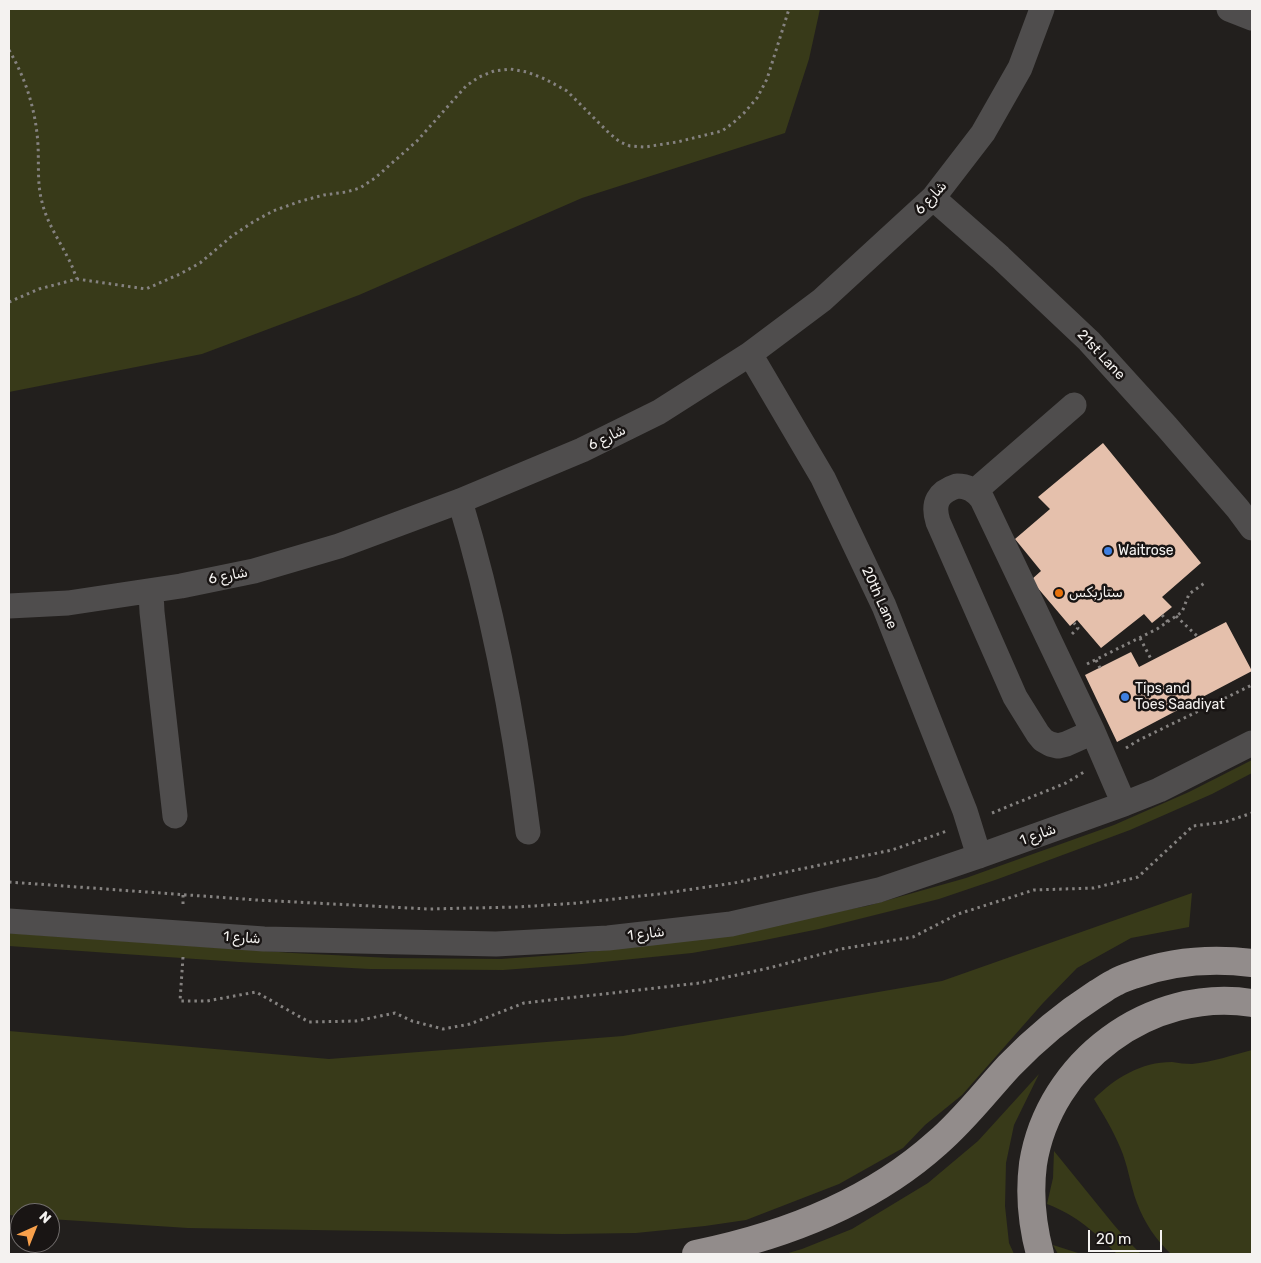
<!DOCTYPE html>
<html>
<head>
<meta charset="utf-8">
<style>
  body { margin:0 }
  #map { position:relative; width:1261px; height:1263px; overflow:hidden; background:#221f1d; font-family:Rubik,sans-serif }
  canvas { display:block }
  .frame { position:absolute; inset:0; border:10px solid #f4f2f0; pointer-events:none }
  .north { position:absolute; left:10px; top:1203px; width:50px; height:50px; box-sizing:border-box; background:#191514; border:1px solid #716d6c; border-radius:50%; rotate:44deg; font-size:14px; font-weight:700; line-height:20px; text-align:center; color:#f4f2f0 }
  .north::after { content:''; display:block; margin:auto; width:18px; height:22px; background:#f8a04b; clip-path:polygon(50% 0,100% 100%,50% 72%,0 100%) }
  .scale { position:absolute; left:1088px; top:1230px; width:74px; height:22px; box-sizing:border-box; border:2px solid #f4f2f0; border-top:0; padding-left:6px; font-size:15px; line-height:18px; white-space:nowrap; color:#f4f2f0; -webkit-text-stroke:4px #191514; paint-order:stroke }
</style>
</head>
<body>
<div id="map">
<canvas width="1261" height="1263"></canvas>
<div class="frame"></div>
<div class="north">N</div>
<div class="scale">20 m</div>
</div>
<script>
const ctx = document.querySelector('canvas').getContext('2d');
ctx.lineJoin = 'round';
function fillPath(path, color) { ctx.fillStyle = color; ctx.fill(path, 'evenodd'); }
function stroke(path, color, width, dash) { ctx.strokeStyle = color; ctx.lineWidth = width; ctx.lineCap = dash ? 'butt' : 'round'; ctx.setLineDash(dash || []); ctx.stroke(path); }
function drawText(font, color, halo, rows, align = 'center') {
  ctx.font = font + ' Rubik,"Noto Naskh Arabic",sans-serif'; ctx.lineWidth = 5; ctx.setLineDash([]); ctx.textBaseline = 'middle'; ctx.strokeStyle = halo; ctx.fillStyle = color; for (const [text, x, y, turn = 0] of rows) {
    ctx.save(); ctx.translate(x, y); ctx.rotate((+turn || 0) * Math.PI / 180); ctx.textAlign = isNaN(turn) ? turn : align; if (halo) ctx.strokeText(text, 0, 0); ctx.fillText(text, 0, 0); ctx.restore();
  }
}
fillPath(new Path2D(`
  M9,9H820L809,59L785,133L582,198L359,295L202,354L9,392Z
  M1252,760V773L1212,794L1130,830L998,879L939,899L819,929L760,941L692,953L583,964L503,970L370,969L239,962L9,946V933L293,953L391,958L501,959L571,954L667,943L867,906L966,878L1114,825L1189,792Z
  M1192,893L1189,927L1131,938L1077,968L1043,1003L962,1095L925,1125L903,1148L839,1184L746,1220L705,1226L636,1233L562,1234L188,1228L50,1219V1213H20V1216L9,1215V1031L329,1059L623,1036L942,981Z
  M1252,1050V1254H1171C1156,1240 1144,1222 1137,1203C1130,1184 1128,1165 1120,1147C1113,1130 1103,1114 1094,1099C1115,1078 1141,1062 1172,1062C1179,1063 1185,1064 1192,1064C1212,1062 1233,1055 1252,1050Z
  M1039,1074L1014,1125L1006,1163L1005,1206L1009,1243L1014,1254H785L802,1249L852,1229L928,1183L978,1141Z
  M1054,1151L1114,1225L1128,1241L1141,1254H1117C1094,1232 1078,1216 1047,1204L1053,1178Z
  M1053,1245L1078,1253L1080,1254H1058Z`), '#383a19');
fillPath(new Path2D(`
  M1103,443L1201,563L1162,597L1172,607L1152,623L1144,614L1101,648L1077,620L1070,626L1031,580L1041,571L1015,539L1050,509L1038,497Z
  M1226,622L1252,671L1117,742L1085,675L1131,652L1139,667Z`), '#e5c0ac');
stroke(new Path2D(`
  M9,50C26,79 36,111 38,145C39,164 37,184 42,202C47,223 59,240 68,258C72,265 74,272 77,279
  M9,302L39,289L77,279L146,289L180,274L200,263L232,236L253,222L273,211L301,201L324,195L346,192L360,188L375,178L417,141L466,86L479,77L494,71L510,69L527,72L545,79L567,91L609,133L620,142L630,146L645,147L677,142L722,131L733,123L744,113L757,98L767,79L789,9
  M1162,615L1168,622
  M1176,616L1198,637
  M1072,634L1078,628L1074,623
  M1140,638L1152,661
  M1096,660L1100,668
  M1087,664L1157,629L1182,612L1189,594L1206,582
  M1126,748L1139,740L1252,685
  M992,813L1066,783L1084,772
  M9,882L257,900L428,909L518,907L578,903L659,894L734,883L892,850L947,831
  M183,895V908
  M183,957L180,1001H207L256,992L309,1022L356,1021L395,1013L412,1021L443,1029L470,1024L524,1003L700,983L769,968L841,949L913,937L958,914L1034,890L1094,888L1138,877L1193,826L1225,822L1252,813`), '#858280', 3, [2.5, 4]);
stroke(new Path2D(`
  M1229,9L1252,18
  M933,198L1000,257L1089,341L1167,427L1238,509L1252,528
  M750,354L823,478L884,606L965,811L979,856
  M957,486C968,486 975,490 982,499L1093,732L1066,744L1058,746L1050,744L1043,740L1038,734L1015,697L938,522C932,503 938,492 957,486Z
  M975,491L1074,405
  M460,501C493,610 514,720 528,832
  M151,591L152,612L175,816
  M9,606L68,603L181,586L254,571L339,546L460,501L582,450L659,412L750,354L822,300L933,198L983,133L1020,68L1042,9
  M1093,732L1124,804
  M9,921L264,939L496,944L608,938L731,924L879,890L979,856L1124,804L1159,790L1252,743`), '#4f4d4d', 25);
stroke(new Path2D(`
  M696,1254C784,1236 869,1204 937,1143C964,1120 985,1092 1009,1066C1035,1039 1065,1014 1096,994C1103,990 1109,985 1116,982C1121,979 1127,977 1133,975C1172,961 1212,958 1252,963
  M1040,1254C1032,1224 1029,1195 1033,1164C1049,1062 1150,987 1252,1003`), '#928c8b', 28);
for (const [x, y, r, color] of [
  [1108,551,5,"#3f7fe0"],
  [1059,593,5,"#e8710a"],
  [1125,697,5,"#3f7fe0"]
]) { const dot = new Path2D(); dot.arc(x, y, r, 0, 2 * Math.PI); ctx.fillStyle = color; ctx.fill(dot); stroke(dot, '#191514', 2); }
drawText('14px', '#f4f2f0', '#191514', [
  ["شارع 6",931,198,-47],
  ["21st Lane",1101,355,47],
  ["شارع 6",607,438,-26],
  ["شارع 6",228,576,-11],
  ["20th Lane",879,598,66],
  ["شارع 1",1038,835,-20],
  ["شارع 1",646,934,-7],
  ["شارع 1",242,938,4]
]);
drawText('14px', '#f4f2f0', '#191514', [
  ["Waitrose",1118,551],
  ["ستاربكس",1069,593],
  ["Tips and",1135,689],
  ["Toes Saadiyat",1135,705]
], 'left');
</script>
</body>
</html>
